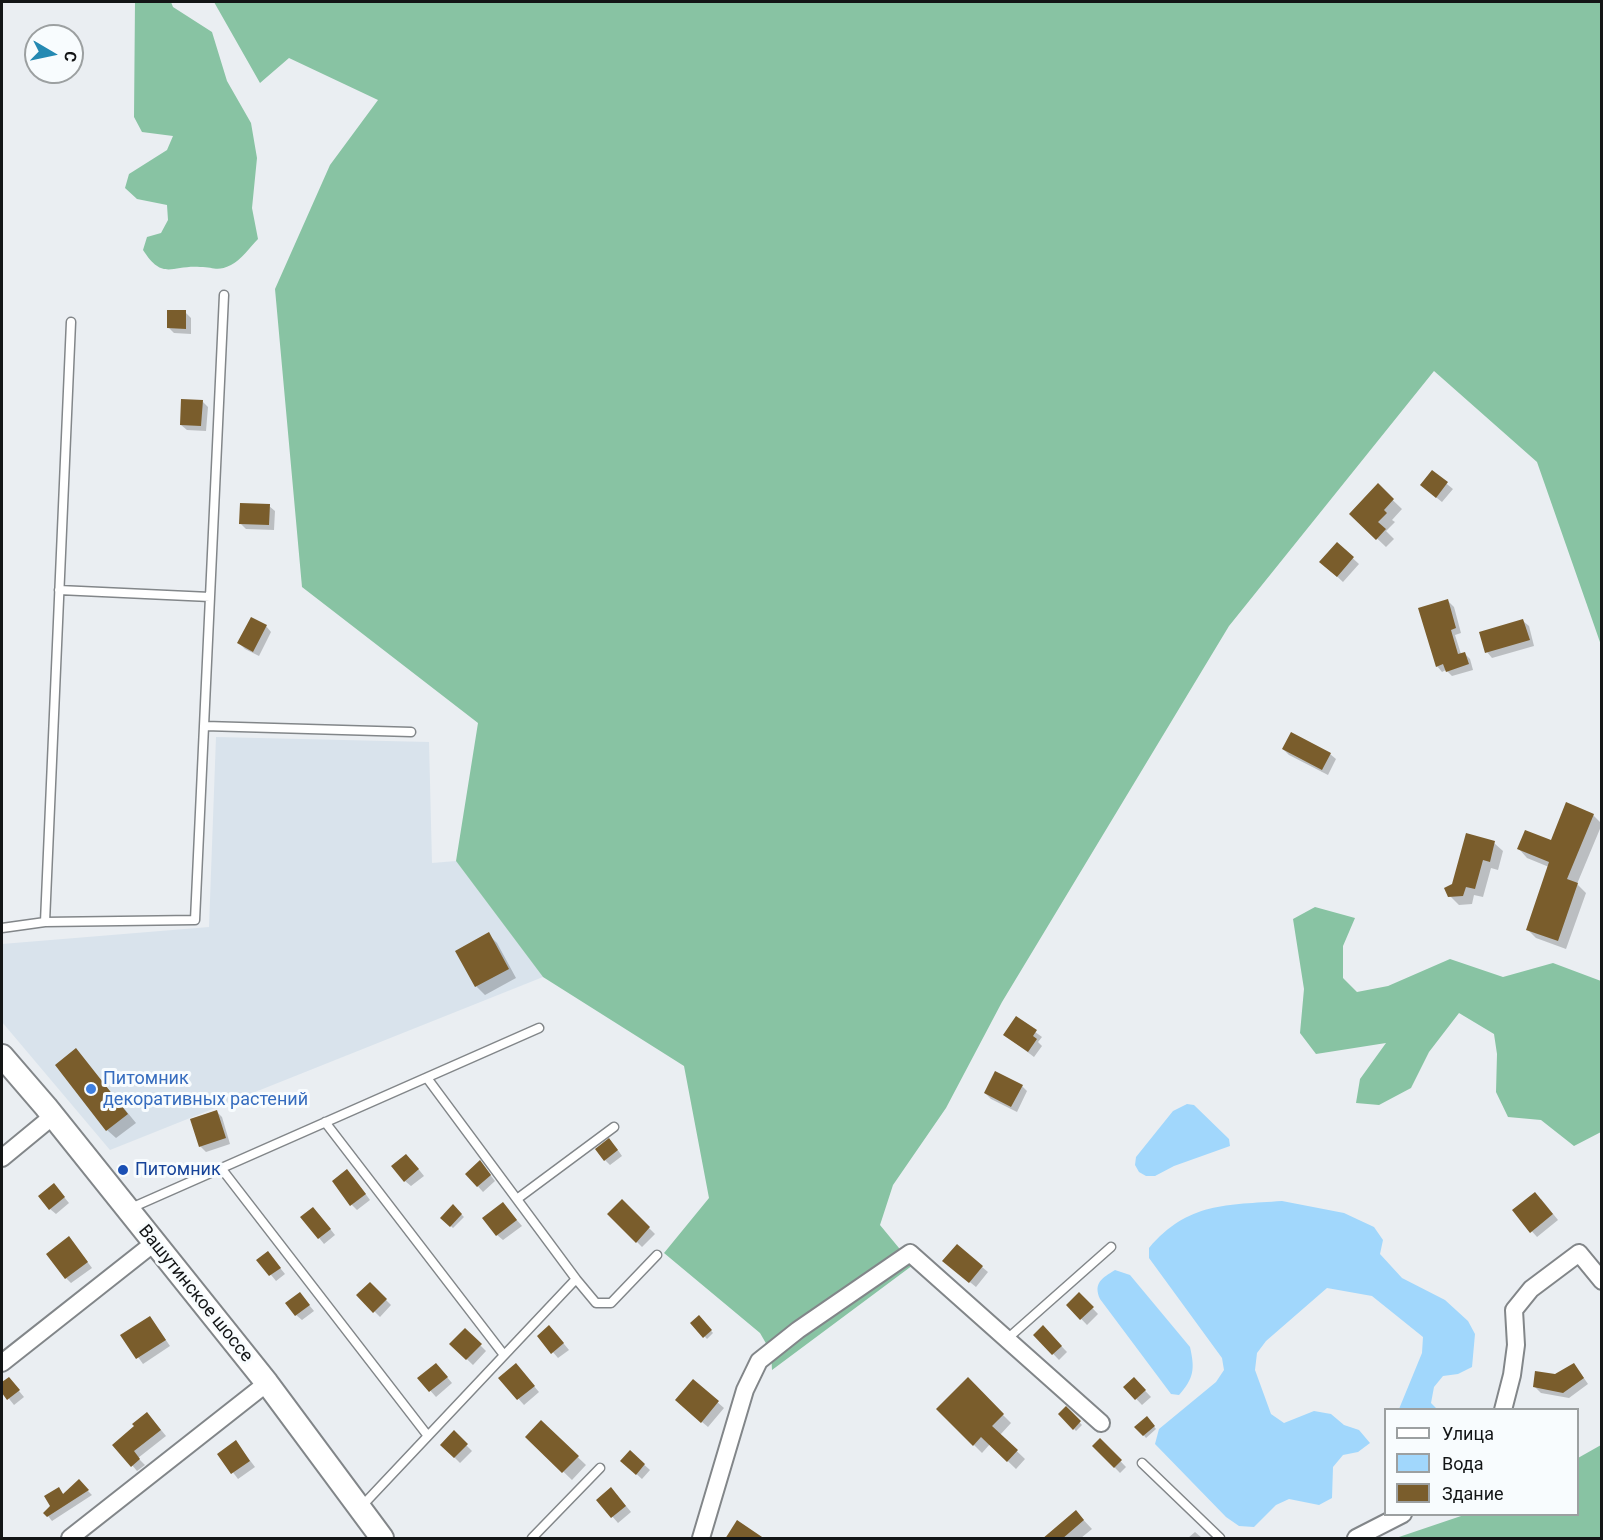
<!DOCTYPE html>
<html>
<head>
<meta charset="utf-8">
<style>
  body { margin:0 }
  #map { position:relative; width:1603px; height:1540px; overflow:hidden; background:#eaeef2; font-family:Roboto,sans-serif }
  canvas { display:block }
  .frame { position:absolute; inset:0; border:3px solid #131516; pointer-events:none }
  .legend { position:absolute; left:1384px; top:1408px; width:195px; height:108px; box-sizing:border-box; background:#f8fcfe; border:2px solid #9ca0a1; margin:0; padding:8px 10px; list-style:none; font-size:18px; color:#131516 }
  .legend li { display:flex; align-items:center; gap:12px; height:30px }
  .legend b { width:30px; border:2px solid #9ca0a1 }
  .north { position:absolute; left:24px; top:24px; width:60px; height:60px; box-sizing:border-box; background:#f8fcfe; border:2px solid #9ca0a1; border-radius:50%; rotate:99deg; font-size:16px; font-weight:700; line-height:24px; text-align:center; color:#131516 }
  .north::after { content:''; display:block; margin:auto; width:21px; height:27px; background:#2489b2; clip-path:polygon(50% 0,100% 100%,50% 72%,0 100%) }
</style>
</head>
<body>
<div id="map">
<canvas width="1603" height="1540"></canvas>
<div class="frame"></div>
<ul class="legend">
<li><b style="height:8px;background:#fff"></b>Улица</li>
<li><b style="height:16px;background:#a1d7fc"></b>Вода</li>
<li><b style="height:16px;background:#7a5d2c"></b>Здание</li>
</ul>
<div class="north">С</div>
</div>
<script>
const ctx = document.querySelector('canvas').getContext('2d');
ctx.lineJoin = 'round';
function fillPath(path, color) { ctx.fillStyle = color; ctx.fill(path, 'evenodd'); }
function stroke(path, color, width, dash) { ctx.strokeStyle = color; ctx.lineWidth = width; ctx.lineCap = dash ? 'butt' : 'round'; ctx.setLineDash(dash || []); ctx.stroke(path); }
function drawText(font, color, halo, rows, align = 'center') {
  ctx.font = font + ' Roboto,sans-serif'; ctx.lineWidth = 6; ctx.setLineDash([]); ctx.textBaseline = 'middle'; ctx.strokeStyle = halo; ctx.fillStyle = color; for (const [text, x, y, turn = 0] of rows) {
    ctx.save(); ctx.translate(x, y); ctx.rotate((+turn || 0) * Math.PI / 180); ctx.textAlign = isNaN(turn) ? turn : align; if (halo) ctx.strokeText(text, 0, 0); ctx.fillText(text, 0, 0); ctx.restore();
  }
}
fillPath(new Path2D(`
  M216,737L429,742L432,863L456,861L543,977L110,1150L2,1022V944L209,927Z`), '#d9e3ec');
fillPath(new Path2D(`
  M135,2H171L173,7L212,32L227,81L251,123L257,158L252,208L258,239C250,247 241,260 231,265C217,272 214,267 200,267C171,265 163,281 143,250L147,237L161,233L168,220L167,205L137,199L125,188L129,174L167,150L173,136L142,132L134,117Z
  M214,2H1601V645L1537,462L1434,371L1229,626L1002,1002L946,1108L893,1185L880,1225L913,1265L772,1370L771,1352L760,1333L664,1253L709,1198L684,1066L543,977L456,861L478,723L302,587L275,289L330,165L378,100L289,58L260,83Z
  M1315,907L1355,918L1343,946V978L1357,992L1388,986L1450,959L1503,977L1553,963L1601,981V1132L1574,1146L1541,1120L1508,1117L1496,1092L1497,1054L1494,1034L1459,1013L1429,1052L1411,1088L1379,1105L1356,1103L1360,1079L1386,1043L1316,1054L1300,1033L1304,989L1293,919Z
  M1601,1445V1538H1396L1464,1515L1578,1514V1458Z`), '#88c3a3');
fillPath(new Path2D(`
  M1187,1104L1194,1105L1229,1139L1230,1146L1174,1166L1155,1176H1146L1139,1172L1135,1165L1136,1157L1173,1111Z
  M1282,1201L1344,1213L1374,1227L1383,1240L1380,1254L1402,1278L1445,1300L1468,1321L1475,1334L1472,1367L1458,1374L1443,1376L1434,1387L1431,1403L1437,1409H1399L1422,1353L1423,1337L1372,1296L1327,1288L1266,1341L1257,1353L1255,1370L1271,1414L1284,1423L1314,1411L1331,1414L1344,1425L1359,1430L1370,1443L1358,1452L1343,1455L1333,1467L1332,1498L1319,1505L1289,1499L1276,1505L1254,1527L1239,1526L1226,1517L1155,1444L1159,1429L1216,1382L1224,1370L1222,1358L1149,1258V1248C1188,1202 1227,1205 1282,1201Z
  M1115,1270L1130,1275L1190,1347C1195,1369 1194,1378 1179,1395L1171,1394L1100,1299C1093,1283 1102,1278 1115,1270Z`), '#a1d7fc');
fillPath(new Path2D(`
  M185,312L191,318V334L174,333L169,328Z
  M202,401L208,407L206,431L187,430L181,425Z
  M1432,472L1453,489L1442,502L1427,490Z
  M1378,486L1402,509L1392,520L1395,522L1386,531L1394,539L1386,547L1351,514Z
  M269,506L275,511L274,530L246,529L240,523Z
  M1337,544L1359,564L1343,582L1327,567Z
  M1448,601L1454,607L1461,633L1455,635L1461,654L1464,653L1470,659L1473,670L1452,676L1446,670L1442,672L1437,666Z
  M1523,621L1529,626L1534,646L1492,658L1487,652Z
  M266,626L271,632L259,656L245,649L239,643Z
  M1283,749L1330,754L1336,759L1328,775L1289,755Z
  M1593,815L1602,824L1577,884L1586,893L1566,949L1536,938L1527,929L1549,867L1527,858L1519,849L1552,842Z
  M1494,843L1503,851L1498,870L1491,868L1483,897L1474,895L1472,904L1459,905L1450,896L1453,886Z
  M488,934L497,943L516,978L485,995L476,986L457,951Z
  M1016,1018L1042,1037L1038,1042L1042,1046L1034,1057L1005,1035Z
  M76,1050L136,1123L116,1138L107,1130Z
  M1022,1086L1027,1091L1017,1112L991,1099L985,1093Z
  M217,1112L222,1117L230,1144L206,1152L200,1146Z
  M615,1146L622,1156L610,1165L605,1160Z
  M412,1161L424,1176L411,1186L405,1181Z
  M485,1168L495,1181L483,1192L467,1174Z
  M353,1177L370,1200L357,1210L352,1205Z
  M59,1191L69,1203L56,1214L50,1209Z
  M1541,1199L1558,1220L1537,1237L1514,1211Z
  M622,1201L655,1234L642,1247L609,1214Z
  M503,1204L522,1226L503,1240L497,1235Z
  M453,1206L464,1217L453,1228L442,1218Z
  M319,1215L335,1235L324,1244L303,1218Z
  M74,1244L92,1268L71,1283L66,1278Z
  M957,1246L988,1272L976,1287L950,1266Z
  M268,1253L285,1274L276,1281L259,1260Z
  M370,1284L391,1305L380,1317L358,1295Z
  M300,1294L314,1311L302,1320L296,1315Z
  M1079,1294L1098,1314L1087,1325L1068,1305Z
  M150,1317L170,1346L143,1364L123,1336Z
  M699,1317L713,1333L707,1339L692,1323Z
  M1043,1327L1067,1352L1059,1360L1035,1335Z
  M465,1330L486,1351L473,1365L451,1344Z
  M555,1333L569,1350L558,1358L539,1336Z
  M441,1370L452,1383L436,1397L419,1378Z
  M521,1371L539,1392L524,1405L500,1378Z
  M1579,1371L1588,1384L1569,1398L1541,1393L1535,1387Z
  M9,1379L24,1397L14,1405L2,1390V1384Z
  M1134,1379L1151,1397L1142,1405L1125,1387Z
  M968,1380L1011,1423L1000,1435L1025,1459L1016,1469L990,1444L982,1453L938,1409Z
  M693,1381L724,1408L708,1427L682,1405Z
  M1066,1408L1082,1425L1076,1431L1060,1414Z
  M1147,1418L1156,1429L1146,1438L1137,1427Z
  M153,1420L166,1436L138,1458L145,1465L137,1471L115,1445Z
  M541,1422L586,1465L572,1480L527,1437Z
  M454,1433L472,1451L460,1463L442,1445Z
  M1100,1440L1126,1467L1120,1473L1094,1446Z
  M236,1442L255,1467L238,1479L219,1454Z
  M630,1452L650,1470L642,1479L622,1461Z
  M78,1481L92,1495L52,1521L48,1516L59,1489L64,1495Z
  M617,1495L631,1512L618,1523L598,1500Z
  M1076,1512L1092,1529L1081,1538H1044Z
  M1195,1532L1202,1538H1188Z`), '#0003');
fillPath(new Path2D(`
  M167,310H186V329L167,328Z
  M181,399L203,400L201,426L180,425Z
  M1432,470L1448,482L1436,498L1420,485Z
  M1378,483L1394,499L1384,510L1387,513L1378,522L1386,529L1376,540L1349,514Z
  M240,503L270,504L269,525L239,524Z
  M1337,542L1354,557L1337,577L1319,562Z
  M1448,599L1456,628L1451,630L1458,654L1465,652L1469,664L1446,672L1443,664L1436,667L1418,608Z
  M251,617L267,625L253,652L237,643Z
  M1523,619L1530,640L1485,653L1479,632Z
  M1291,732L1331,753L1322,770L1282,749Z
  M1566,802L1594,814L1567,879L1578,883L1558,941L1526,930L1549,862L1517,849L1525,830L1551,840Z
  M1466,833L1495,841L1490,862L1483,860L1475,889L1466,887L1463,896L1448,897L1444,888L1452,884Z
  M489,932L509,969L475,987L455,951Z
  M1016,1016L1037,1030L1033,1036L1037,1039L1028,1052L1003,1035Z
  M76,1048L128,1114L106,1131L55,1065Z
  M995,1071L1023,1085L1011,1107L984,1093Z
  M217,1110L226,1138L199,1147L190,1119Z
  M609,1138L618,1150L604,1161L595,1149Z
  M406,1154L419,1169L404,1182L391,1166Z
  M480,1160L491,1175L477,1187L465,1174Z
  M347,1169L366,1194L350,1206L332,1181Z
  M54,1183L65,1197L49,1210L38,1196Z
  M1535,1192L1553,1214L1530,1233L1512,1210Z
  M622,1199L650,1227L636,1243L607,1214Z
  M503,1202L517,1220L496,1236L482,1218Z
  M453,1204L462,1214L450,1227L440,1218Z
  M313,1207L331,1229L318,1239L300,1217Z
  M69,1236L88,1262L65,1279L46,1254Z
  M957,1244L983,1266L969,1283L942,1261Z
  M268,1251L281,1268L269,1276L256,1260Z
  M370,1282L387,1299L373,1313L356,1295Z
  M300,1292L310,1305L295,1316L285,1303Z
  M1079,1292L1094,1307L1080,1320L1066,1305Z
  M699,1315L712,1330L703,1338L690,1323Z
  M150,1316L166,1340L136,1359L120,1335Z
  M549,1325L564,1343L551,1354L537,1336Z
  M1043,1325L1062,1346L1052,1355L1033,1335Z
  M465,1328L482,1344L466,1360L449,1344Z
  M436,1363L448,1377L429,1392L417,1378Z
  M516,1363L535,1386L517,1400L498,1378Z
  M1574,1363L1584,1378L1563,1393L1533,1387L1535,1371L1555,1374Z
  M9,1377L20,1390L7,1400L2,1393V1382Z
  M968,1377L1004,1414L992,1426L1018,1450L1007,1462L981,1437L973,1446L936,1409Z
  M1134,1377L1146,1390L1135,1400L1123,1387Z
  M693,1379L719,1401L701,1423L675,1400Z
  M1066,1406L1081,1421L1073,1430L1058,1414Z
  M147,1412L161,1430L134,1451L140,1459L131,1467L112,1445L134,1426L132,1424Z
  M1147,1416L1155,1426L1143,1436L1134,1427Z
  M541,1420L579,1456L562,1473L525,1437Z
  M454,1430L468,1444L454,1458L440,1445Z
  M1100,1438L1122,1460L1114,1468L1092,1446Z
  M236,1440L250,1461L231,1474L217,1454Z
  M630,1450L645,1464L636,1475L620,1461Z
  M79,1479L89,1490L47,1517L43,1513L50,1506L44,1496L59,1487L63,1494Z
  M611,1487L626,1506L611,1518L596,1500Z
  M1076,1510L1084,1520L1062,1539H1042Z
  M737,1520L765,1539H725Z`), '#7a5d2c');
const lane = new Path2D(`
  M59,590L210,597
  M205,726L411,732
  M45,922L71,322
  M2,928L45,922L195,920L224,295
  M325,1122L504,1355
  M221,1168L428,1436
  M517,1199L614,1127
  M131,1208L539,1028
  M576,1279L596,1303H611L657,1255
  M1007,1339L1111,1247
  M1142,1463L1220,1538
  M361,1507L576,1279L427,1078
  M532,1538L600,1468`);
const street = new Path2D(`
  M2,1158L53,1116
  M2,1363L154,1243
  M1503,1410L1512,1375L1516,1345L1514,1310L1531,1289L1579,1253L1602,1281
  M70,1538L267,1383
  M701,1538L745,1390L759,1361L798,1330L910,1253L1101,1423
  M1356,1538L1403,1514`);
const secondary = new Path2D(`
  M2,1056L46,1107L267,1383L382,1538`);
stroke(lane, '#828689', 11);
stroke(street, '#828689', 20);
stroke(secondary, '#828689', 26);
stroke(lane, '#fff', 8);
stroke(street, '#fff', 16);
stroke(secondary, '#fff', 22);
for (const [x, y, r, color] of [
  [91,1089,6,"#3f7fe0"],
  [123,1170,6,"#1a4fb4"]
]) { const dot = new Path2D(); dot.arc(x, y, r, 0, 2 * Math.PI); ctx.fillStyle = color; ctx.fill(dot); stroke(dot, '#f8fcfe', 2); }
drawText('18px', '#366cbe', '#f8fcfe', [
  ["Питомник",103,1079],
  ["декоративных растений",103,1100]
], 'left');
drawText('18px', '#164399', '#f8fcfe', [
  ["Питомник",135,1170]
], 'left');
drawText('18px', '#131516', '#f8fcfe', [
  ["Вашутинское шоссе",195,1294,51]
]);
</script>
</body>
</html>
